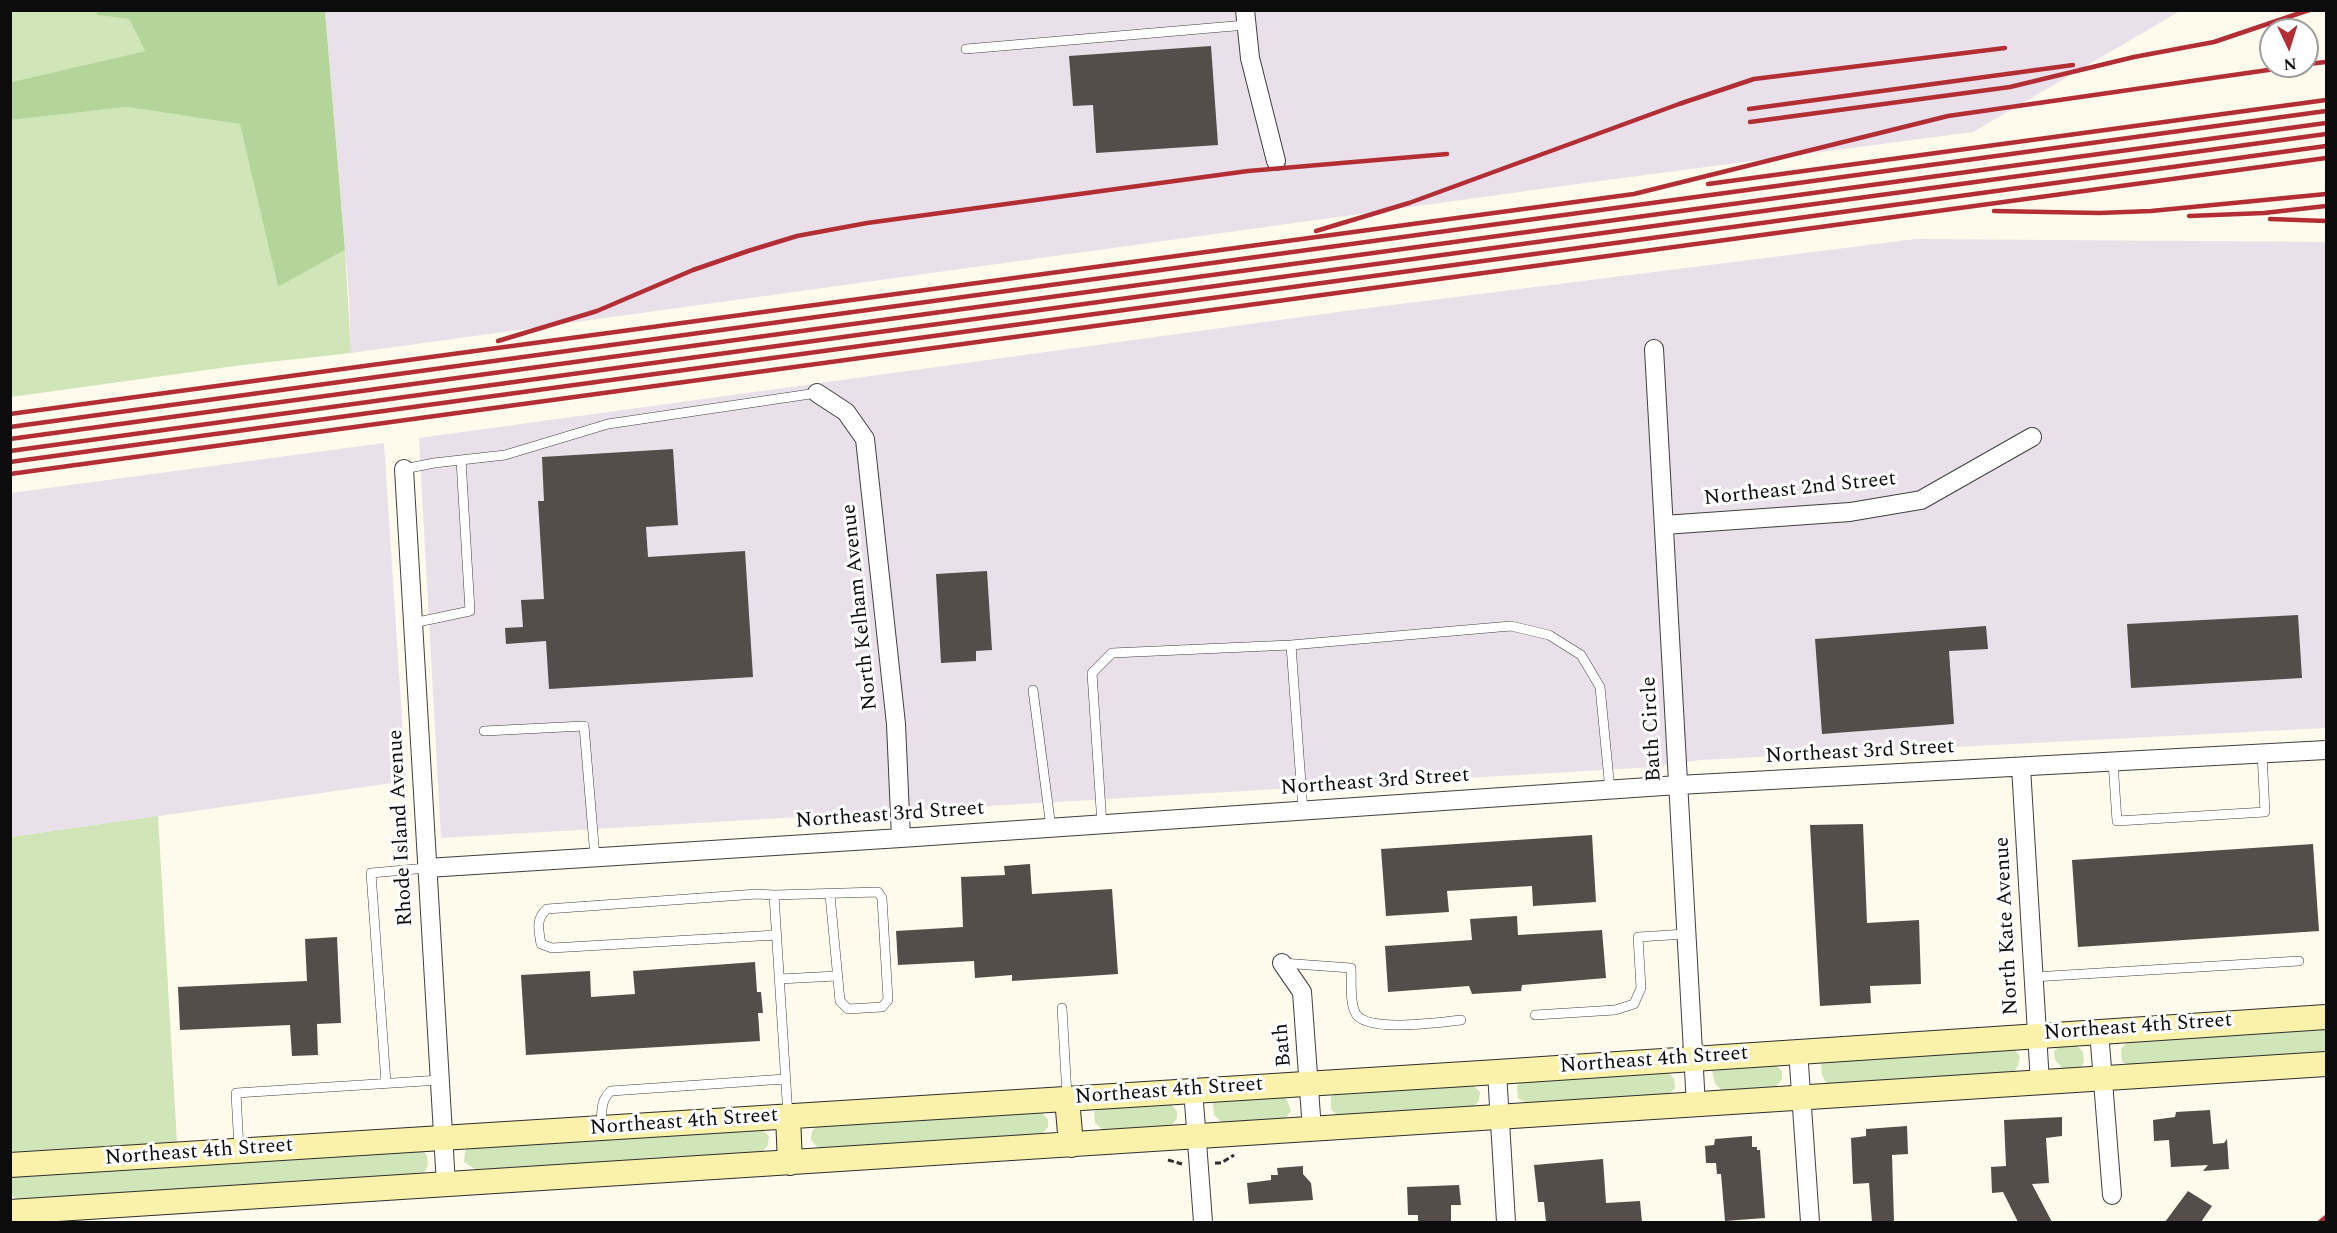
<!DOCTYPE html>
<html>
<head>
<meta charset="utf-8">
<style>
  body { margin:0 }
  #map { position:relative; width:2337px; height:1233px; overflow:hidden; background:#fefaec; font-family:Spectral,serif }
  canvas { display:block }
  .frame { position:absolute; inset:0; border:12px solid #0c0c0c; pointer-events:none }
  .north { position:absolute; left:2259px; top:18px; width:60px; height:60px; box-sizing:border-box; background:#fff; border:2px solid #9e9e9e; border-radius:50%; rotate:176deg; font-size:16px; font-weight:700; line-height:24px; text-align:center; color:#0c0c0c }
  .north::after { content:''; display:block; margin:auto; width:21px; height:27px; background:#b22e34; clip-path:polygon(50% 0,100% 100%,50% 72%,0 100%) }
</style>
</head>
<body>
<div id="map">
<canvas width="2337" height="1233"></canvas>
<div class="frame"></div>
<div class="north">N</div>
</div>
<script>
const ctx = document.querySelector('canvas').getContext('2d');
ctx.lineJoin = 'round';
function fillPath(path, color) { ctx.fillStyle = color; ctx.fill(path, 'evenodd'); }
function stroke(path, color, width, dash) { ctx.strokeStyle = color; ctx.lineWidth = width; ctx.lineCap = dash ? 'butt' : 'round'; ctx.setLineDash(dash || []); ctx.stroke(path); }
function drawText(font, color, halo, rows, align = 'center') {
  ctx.font = font + ' Spectral,serif'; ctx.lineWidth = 6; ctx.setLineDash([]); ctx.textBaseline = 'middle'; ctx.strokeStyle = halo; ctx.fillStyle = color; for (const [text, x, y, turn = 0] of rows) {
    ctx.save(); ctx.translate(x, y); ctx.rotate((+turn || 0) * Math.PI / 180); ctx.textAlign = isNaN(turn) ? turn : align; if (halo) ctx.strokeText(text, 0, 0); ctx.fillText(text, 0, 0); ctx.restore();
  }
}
fillPath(new Path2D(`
  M325,11H2180L1973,132L1577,184L351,353L349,296Z
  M1916,239L2326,242V728L1700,760L1654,767L441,838L419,438L1345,311Z
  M384,443L406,781L11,837V493Z`), '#e9e0ea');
fillPath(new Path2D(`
  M10,11H97L98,15L129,19L145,51L11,82Z
  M127,107L241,124L278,287L345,250L351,353L242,365L11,397L10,120Z
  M158,816L177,1142L11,1152V837Z
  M2326,1027V1054L2131,1066L2122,1062L2121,1049L2128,1041Z
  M2073,1042L2083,1052L2084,1062L2080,1069L2064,1070L2055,1060L2054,1051L2063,1043Z
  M2012,1047L2020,1056L2018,1066L2013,1073L1827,1085L1822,1075L1821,1062Z
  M1773,1063L1782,1071V1079L1776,1087L1724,1092L1715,1084L1712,1071L1719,1066Z
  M1666,1069L1674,1079L1675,1088L1669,1095L1529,1105L1518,1098L1517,1086L1524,1079Z
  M1470,1082L1480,1092L1479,1101L1471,1109L1340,1118L1331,1109V1097L1338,1092Z
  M1285,1095L1291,1111L1285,1119L1224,1124L1214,1115L1213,1103L1221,1098Z
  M1168,1101L1177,1111V1118L1171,1127L1105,1131L1095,1123L1094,1112L1100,1106Z
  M1038,1109L1048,1119V1127L1041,1135L818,1148L811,1140L812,1131L819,1124Z
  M761,1129L769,1136L768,1145L761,1153L478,1171L464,1162L465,1151L472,1146Z
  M419,1149L427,1155L428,1165L423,1175L18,1200L11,1195V1179L15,1174Z`), '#d0e5b8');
fillPath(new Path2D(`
  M97,11H325L345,250L278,287L240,124L127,107L11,120V82L145,51L129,19L97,15Z`), '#b4d599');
fillPath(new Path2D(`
  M1211,46L1218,145L1096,153L1093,105L1073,106L1069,56Z
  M673,449L678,525L646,527L648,557L745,551L753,677L549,689L546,641L506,644L505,628L523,627L521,600L544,599L538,501H544L542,457Z
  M987,571L992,650L976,651V661L941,663L936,574Z
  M2298,615L2302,678L2131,688L2127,624Z
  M1986,626L1988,649L1949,651L1954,724L1822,734L1815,639Z
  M1863,824L1867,923L1919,920L1921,984L1870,986L1871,1003L1820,1006L1810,825Z
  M1592,835L1596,902L1533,906L1532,886L1447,891L1449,912L1386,916L1381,849Z
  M2313,844L2319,931L2078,947L2072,860Z
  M1030,864L1032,894L1112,889L1118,974L1012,981V975L975,978L974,961L898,965L896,931L963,927L961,877L1005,875L1004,866Z
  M1517,916L1518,935L1602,930L1606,978L1522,985L1521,991L1472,994L1469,986L1388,992L1385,946L1472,940L1470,919Z
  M337,937L341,1023L317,1024L318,1055L292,1056L290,1025L180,1030L178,987L307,981L305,939Z
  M755,962L757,992H761L763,1013H758L760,1041L526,1055L521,975L590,971L591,997L635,994L633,971Z
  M2210,1110L2213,1144L2224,1143L2227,1139L2229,1169L2203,1171L2208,1165L2171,1167L2169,1140L2154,1141L2153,1120L2175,1117L2176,1112Z
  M2062,1117V1136L2046,1138L2049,1183L2032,1184L2052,1222H2018L2003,1192L1992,1193L1991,1167L2006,1166L2004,1120Z
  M1907,1126L1908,1154L1892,1155L1894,1222H1872L1869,1183L1853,1184L1851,1138L1866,1136V1129Z
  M1752,1136V1147H1757V1150H1760L1765,1218L1725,1221L1721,1174H1717L1716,1163H1706L1705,1146L1714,1145L1715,1139Z
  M1603,1159L1606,1203L1640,1201L1642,1222H1546L1544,1202H1538L1534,1165Z
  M1303,1166V1174L1311,1183L1313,1200L1249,1204L1247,1183L1271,1180V1175H1278L1277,1168Z
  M1459,1185L1461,1205H1451V1222H1418V1215H1408L1407,1187Z
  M2188,1191L2212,1206L2201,1222H2165Z`), '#544d49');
const service = new Path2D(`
  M966,49L1246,25
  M404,469L434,463L505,455L608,424L817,393
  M413,623L470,611L461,460
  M1291,645L1511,626L1549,635L1581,655L1600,687L1610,790
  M1033,690L1051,828
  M484,731L584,726L595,857
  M2113,762L2117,821L2265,812L2262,754
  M1102,825L1092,673L1112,653L1291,645L1303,811
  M774,895L878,892L882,898L888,1000L882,1007L848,1009L840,1001L830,895
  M776,935L552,948L541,944C539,931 535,919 547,909L757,894L774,895L788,1116
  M1282,963L1351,968C1352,981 1349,1003 1356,1014C1368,1033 1439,1022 1461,1020
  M2033,977L2299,961
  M779,979L837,976
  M1062,1008L1067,1096
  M1535,1015L1615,1010L1634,1004L1641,988L1638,937L1686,934
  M386,1083L371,873L427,868
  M601,1126C602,1113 600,1100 611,1091L785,1079
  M239,1150L236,1093L440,1080`);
const minor = new Path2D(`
  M1245,10L1250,58L1276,161
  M1654,349L1696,1106
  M817,393L846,412L865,439L896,724L901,838
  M404,469L446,1185
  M1664,525L1850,512L1921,500L2032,437
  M2021,767L2040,1083
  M427,868L901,838L1678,785L2326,750
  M1282,963L1302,992L1312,1130
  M2099,1031L2112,1195
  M1798,1050L1810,1222
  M1497,1072L1506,1222
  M1193,1089L1203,1222`);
const secondary = new Path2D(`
  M1067,1098L1071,1145
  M788,1116L790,1163
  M10,1165L1497,1072L2326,1017
  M10,1212L2326,1064`);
stroke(service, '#3f3f3f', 10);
stroke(minor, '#3f3f3f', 20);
stroke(secondary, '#2e2e2e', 26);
stroke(new Path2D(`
  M1168,1160L1182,1164
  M1215,1163H1221L1234,1155`), '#2e2e2e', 3, [6, 3]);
stroke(service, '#fff', 9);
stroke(minor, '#fff', 18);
stroke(secondary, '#faf1ab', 24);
stroke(new Path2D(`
  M2307,64L2326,62
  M1749,109L2073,65
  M1750,122L2010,87L2134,57L2214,42L2309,10
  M1708,184L2326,100
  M1994,211L2099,213L2151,211L2326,194
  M2189,216L2264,213L2326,206
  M2270,219L2326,221
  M1316,231L1409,203L1679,104L1754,79L2005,48
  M498,341L597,311L693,270L748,251L797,236L867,223L1248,171L1447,154
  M10,414L1634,194L1948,116L2296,66
  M10,427L2326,111
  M10,439L2326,123
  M10,451L2326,134
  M10,462L2326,146
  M10,474L2326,158
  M2320,1222L2326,1217`), '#b22e34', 4.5);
drawText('21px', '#0c0c0c', '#fff', [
  ["Northeast 2nd Street",1800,490,-6],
  ["North Kelham Avenue",861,607,-96],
  ["Bath Circle",1653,729,-93],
  ["Northeast 3rd Street",1860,753,-3],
  ["Northeast 3rd Street",1375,783,-4],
  ["Northeast 3rd Street",890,816,-4],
  ["Rhode Island Avenue",402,828,-93],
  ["North Kate Avenue",2008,926,-93],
  ["Northeast 4th Street",2138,1028,-4],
  ["Bath",1284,1045,-95],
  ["Northeast 4th Street",1654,1061,-4],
  ["Northeast 4th Street",1169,1092,-4],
  ["Northeast 4th Street",684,1123,-4],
  ["Northeast 4th Street",199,1153,-4]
]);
</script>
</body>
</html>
